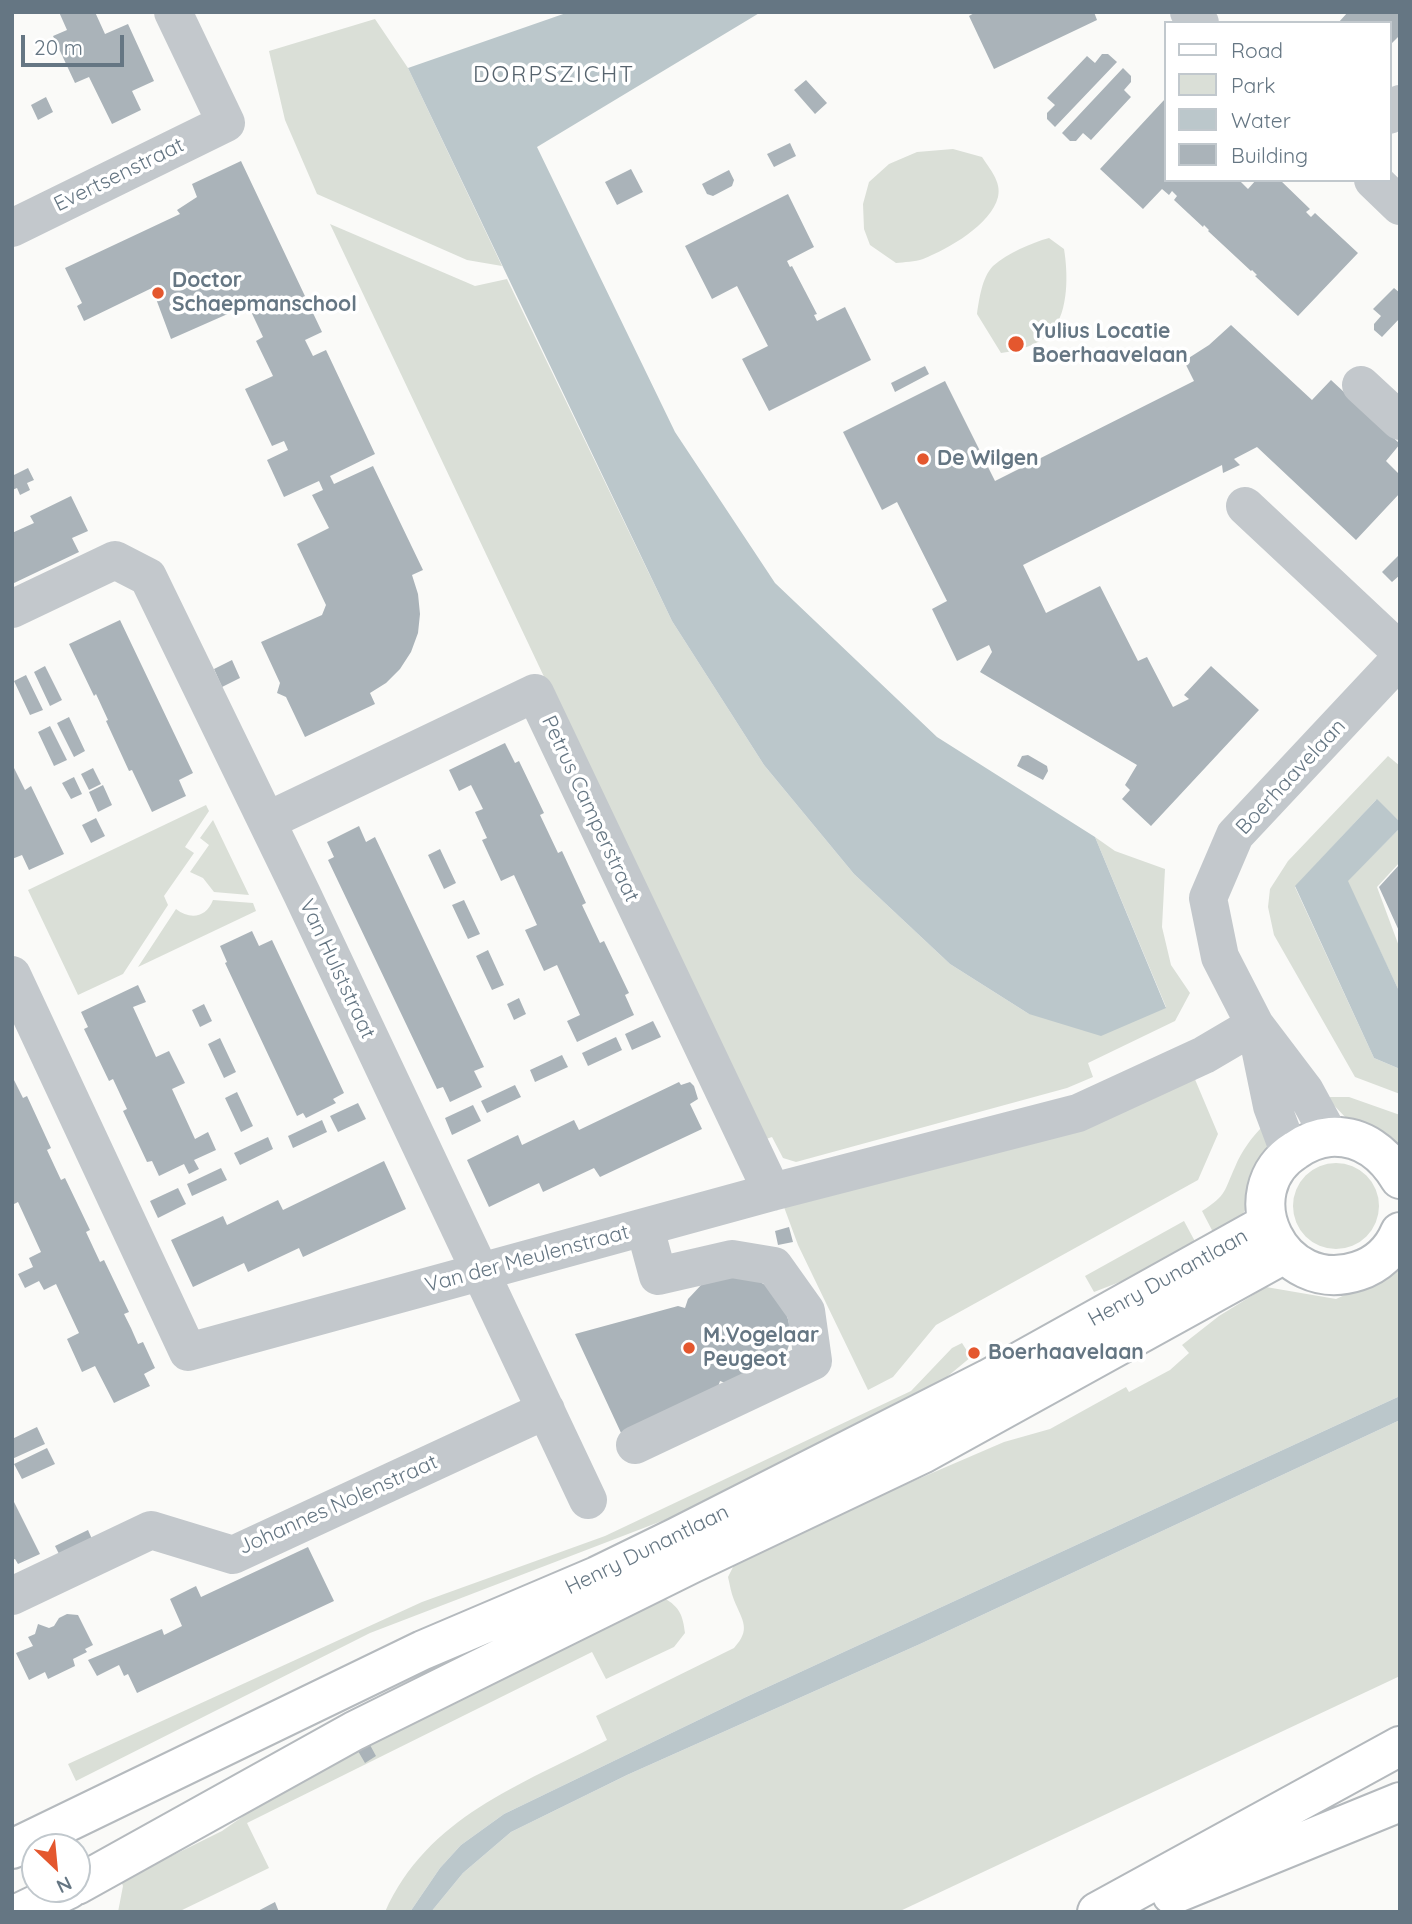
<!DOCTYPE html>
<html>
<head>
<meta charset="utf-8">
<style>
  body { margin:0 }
  #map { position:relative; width:1412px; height:1924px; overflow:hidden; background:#fafaf8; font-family:Quicksand,sans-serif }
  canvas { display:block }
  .frame { position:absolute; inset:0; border:14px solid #657683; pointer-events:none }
  .legend { position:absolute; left:1164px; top:21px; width:228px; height:161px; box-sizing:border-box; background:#fff; border:2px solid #c1c8cd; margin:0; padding:9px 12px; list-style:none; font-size:21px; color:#657683 }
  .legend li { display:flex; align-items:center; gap:14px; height:35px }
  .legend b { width:35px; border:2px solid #c1c8cd }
  .north { position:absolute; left:21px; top:1833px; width:70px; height:70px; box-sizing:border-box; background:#fff; border:2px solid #c1c8cd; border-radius:50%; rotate:154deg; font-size:19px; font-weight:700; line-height:28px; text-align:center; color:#657683 }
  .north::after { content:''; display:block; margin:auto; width:24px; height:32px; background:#e4572e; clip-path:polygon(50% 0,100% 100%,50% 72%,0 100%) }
  .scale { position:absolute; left:21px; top:35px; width:103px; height:32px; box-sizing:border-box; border:4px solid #657683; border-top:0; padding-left:9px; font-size:21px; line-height:24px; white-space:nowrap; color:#657683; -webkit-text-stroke:5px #fff; paint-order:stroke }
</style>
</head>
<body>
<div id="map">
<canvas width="1412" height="1924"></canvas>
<div class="frame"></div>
<ul class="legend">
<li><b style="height:9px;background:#fff"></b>Road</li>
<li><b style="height:19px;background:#dadfd7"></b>Park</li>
<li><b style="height:19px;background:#bbc7cb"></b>Water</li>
<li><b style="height:19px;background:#aab3b9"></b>Building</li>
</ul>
<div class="north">N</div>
<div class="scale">20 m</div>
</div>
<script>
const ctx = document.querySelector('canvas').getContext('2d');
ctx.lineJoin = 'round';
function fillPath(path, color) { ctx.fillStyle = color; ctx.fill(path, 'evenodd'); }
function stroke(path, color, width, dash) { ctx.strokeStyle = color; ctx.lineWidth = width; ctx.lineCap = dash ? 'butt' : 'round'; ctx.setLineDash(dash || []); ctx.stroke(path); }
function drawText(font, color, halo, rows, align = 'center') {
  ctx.font = font + ' Quicksand,sans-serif'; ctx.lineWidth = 7; ctx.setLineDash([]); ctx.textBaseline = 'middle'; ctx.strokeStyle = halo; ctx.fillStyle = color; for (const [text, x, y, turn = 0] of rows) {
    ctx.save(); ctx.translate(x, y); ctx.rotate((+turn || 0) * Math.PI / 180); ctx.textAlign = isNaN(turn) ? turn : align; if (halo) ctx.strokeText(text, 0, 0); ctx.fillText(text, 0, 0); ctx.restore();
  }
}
fillPath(new Path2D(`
  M375,19L408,68L502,266L467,260L317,194L285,120L269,51Z
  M953,149L982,157C989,168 1002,182 998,197C991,225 948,249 923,259C915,262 904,262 896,263L870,245L864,229L863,204L869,182L889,164L917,152Z
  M330,224L475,286L507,279L672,621L764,765L854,874L950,964L1029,1014L1166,1007L1095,837L1115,851L1165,869L1162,927L1171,965L1190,993L1175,1021L1088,1063L1093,1077L1067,1088L796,1162L783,1158L772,1137L763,1140Z
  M1049,238L1064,249C1068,273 1069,311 1052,331C1041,344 1018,351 1001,353L977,314C979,300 982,277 993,266C1008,253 1031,243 1049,238Z
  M1388,756L1400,766V822L1376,800L1295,887L1374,1058L1400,1069V1094L1355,1077L1274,935L1268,907L1270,889L1288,861Z
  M206,805L209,811L185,847L194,853L164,896L168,905L123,974L78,995L28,890Z
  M213,820L249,895L214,892L203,878L190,872L209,845L200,838Z
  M1400,828V862L1377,887L1400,949V993L1347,881Z
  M213,900L253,903L256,911L138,967L176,909C190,920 206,918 213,900Z
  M1194,1077L1218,1134L1198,1180L936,1325L893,1377L868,1390L798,1245L784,1207Z
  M1326,1097H1349L1400,1115V1146L1372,1130L1348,1120Z
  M1264,1125L1268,1150L1248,1205L1241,1217L1215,1236L1202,1211C1227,1195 1224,1191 1235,1167C1242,1150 1252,1137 1264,1125Z
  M1293 1206a43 43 0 1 1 86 0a43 43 0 1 1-86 0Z
  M1184,1221L1198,1247L1179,1259L1094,1292L1085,1276Z
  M1400,1270V1396L746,1697L504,1814L461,1845L440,1868L410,1912H385C427,1817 521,1785 607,1740L596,1716L734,1648C751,1629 743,1622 734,1600C731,1593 730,1585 728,1577L735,1563L751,1551L1004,1442L1050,1429L1126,1387L1129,1392L1170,1370L1189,1353L1182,1345L1219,1316L1266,1287L1336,1299Z
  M962,1343L971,1357L908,1409L701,1506L370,1633L76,1781L68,1764L422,1602L605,1536L911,1391L952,1348Z
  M1400,1420V1676L898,1912H431L463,1873L511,1832L627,1775L920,1644Z
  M664,1598C680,1607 683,1616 685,1633L674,1647L606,1679L592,1652L247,1823L269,1868L178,1912H118L123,1886L121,1881L222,1831L351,1741Z`), '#dadfd7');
fillPath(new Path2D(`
  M569,12H761L537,147L675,432L775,583L937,737L1095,837L1166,1008L1101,1036L1029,1014L950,964L854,874L764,765L672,621L408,68Z
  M1377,799L1400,822V828L1348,881L1400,993V1069L1374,1058L1295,886Z
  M1400,1396V1420L920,1644L627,1775L511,1832L463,1873L431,1912H410L440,1868L461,1845L504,1814L746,1697Z`), '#bbc7cb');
fillPath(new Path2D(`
  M59,12H95L105,34L128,24L154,81L132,91L141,110L112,124L89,77L75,83L53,36L67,30Z
  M976,12H1094L1097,20L994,69L969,16Z
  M1348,12H1400V35L1389,46V23H1338Z
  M1102,54H1108L1117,62L1055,127L1047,119V113L1055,105L1047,98L1087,56L1095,63Z
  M1123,68L1131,76V82L1124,90L1131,97L1091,140L1083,133L1076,141H1070L1062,133Z
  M806,80L827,103L815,114L794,90Z
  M46,97L53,112L38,120L31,105Z
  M1165,99V180H1239L1248,189L1256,180H1280L1310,209L1306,212L1311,217L1315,213L1358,253L1298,316L1255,276L1257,275L1252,270L1251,271L1208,231L1209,230L1204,225L1203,227L1174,200L1177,196L1172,191L1169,195L1162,189L1143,209L1100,169Z
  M790,143L796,156L774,167L767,154Z
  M241,161L322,332L305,340L313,356L326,350L375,454L330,476L334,484L373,466L423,570L412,575L418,594L420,614L418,633L411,652L400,669L386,683L370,693L375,704L305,737L286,697L277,693L280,683L261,642L322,615L326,605L297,544L329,528L312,495L323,490L319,481L284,497L267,460L288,450L284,441L272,446L245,389L273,376L256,341L263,337L248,305L171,339L152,288L84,321L77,306L82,303L65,268L180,214L177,210L197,197L192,184Z
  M631,169L643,192L617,205L605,182Z
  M729,170L734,180L732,186L713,196L707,194L702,184Z
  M788,194L814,247L787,261L790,267L792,266L817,314L814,315L817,321L845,307L871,360L769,411L742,359L768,346L737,286L712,299L685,246Z
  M1394,288L1400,293V318L1382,337L1374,330V324L1381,316L1373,309Z
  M1231,325L1312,400L1331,380L1400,444L1386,461L1400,475V493L1356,540L1257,447L1234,459L1240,465L1223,473L1222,465L1023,565L1046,613L1100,586L1138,661L1147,657L1173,707L1189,699L1184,695L1211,666L1259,710L1151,826L1122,799L1130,790L1125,785L1137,765L980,672L992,652L989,645L957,661L932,609L947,601L897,502L882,510L843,432L945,381L995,481L1194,381L1184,361L1209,345Z
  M925,366L929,374L895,392L891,383Z
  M28,468L34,480L27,483L30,490L20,495L17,488L12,490V476Z
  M71,496L88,531L72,538L79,552L12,584V533L34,523L30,516Z
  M1400,554V575L1392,582L1382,572Z
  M120,620L193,773L179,780L186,796L152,812L132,770L129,771L106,721L108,720L96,694L94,696L69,644Z
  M232,660L240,678L222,687L214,669Z
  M45,666L62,700L50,706L34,672Z
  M26,675L43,710L30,715L14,681Z
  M69,717L85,751L74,757L57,723Z
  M50,726L67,760L54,766L38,732Z
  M505,743L515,763L519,761L544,813L540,815L558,853L562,851L586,903L582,905L600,943L604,941L629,993L625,995L634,1015L577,1042L567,1021L580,1015L557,965L544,971L525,930L537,925L514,875L501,881L482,840L487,838L475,812L483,809L471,785L459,791L449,770Z
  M1028,755L1047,766L1048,771L1043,780L1017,766L1022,756Z
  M12,764L25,790L31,786L64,854L29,870L22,855L12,859Z
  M93,768L101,784L89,790L81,774Z
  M74,777L82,794L71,799L62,783Z
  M103,785L112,805L98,812L89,792Z
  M96,818L105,836L91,843L82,825Z
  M359,826L366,842L375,837L484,1067L474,1071L482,1087L450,1102L443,1087L437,1089L328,860L334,857L327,842Z
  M440,849L456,883L444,889L428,855Z
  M1400,864V933L1379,887Z
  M464,900L480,934L468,939L452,905Z
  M252,931L259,946L272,940L344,1093L333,1099L336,1103L306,1118L303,1113L297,1116L225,963L227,962L220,946Z
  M488,950L504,985L492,990L476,956Z
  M138,985L146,1002L133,1007L156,1057L169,1051L185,1083L172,1089L195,1139L208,1132L216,1150L194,1160L199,1169L189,1174L184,1164L159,1176L152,1161L147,1162L123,1111L127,1109L113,1079L109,1081L84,1029L88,1027L81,1012Z
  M519,998L526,1014L514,1020L507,1004Z
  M204,1004L212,1021L200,1027L192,1010Z
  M653,1021L661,1037L632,1050L625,1034Z
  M616,1037L622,1050L588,1066L582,1053Z
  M220,1038L236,1072L224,1078L208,1044Z
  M562,1055L568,1067L535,1082L530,1070Z
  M12,1076L23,1098L27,1096L51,1148L47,1150L61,1180L65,1178L90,1230L86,1232L100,1262L104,1260L129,1312L124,1314L131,1328L138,1344L143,1342L155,1368L144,1374L150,1386L114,1403L95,1366L82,1372L67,1339L79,1333L56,1284L44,1290L39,1281L25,1288L18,1274L33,1267L29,1258L41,1252L18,1202L12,1205Z
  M679,1082L681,1085L690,1082L694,1086L698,1099L690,1104L702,1129L600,1177L594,1168L543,1192L539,1183L489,1207L467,1160L518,1135L522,1145L574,1120L579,1130Z
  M515,1085L521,1097L487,1113L481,1101Z
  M237,1092L253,1126L241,1132L225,1098Z
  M358,1103L366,1119L338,1132L330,1116Z
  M473,1105L481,1121L452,1135L445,1118Z
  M322,1120L327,1132L293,1148L288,1136Z
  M268,1137L273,1149L240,1165L234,1153Z
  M384,1161L406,1209L303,1257L299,1248L248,1272L244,1263L193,1287L171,1240L223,1216L227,1225L278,1200L283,1210Z
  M221,1168L227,1180L192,1196L187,1184Z
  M178,1188L186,1204L158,1218L150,1201Z
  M789,1227L793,1242L778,1245L775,1231Z
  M745,1273L782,1295L792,1336L785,1357L728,1384L720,1381L717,1390L622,1435L575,1334L678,1306L685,1308L688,1299L703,1283Z
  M37,1427L45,1444L12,1459V1439Z
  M47,1448L55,1464L22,1479L14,1464Z
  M12,1498L40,1554L18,1564L15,1559L12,1560Z
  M88,1530L95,1546L63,1562L55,1546Z
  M308,1547L334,1601L137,1693L128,1674L124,1676L119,1665L97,1676L88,1660L162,1629L164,1635L182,1626L170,1599L196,1586L201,1597Z
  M67,1614L78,1615L93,1645L85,1649L87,1652L73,1659L75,1666L48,1679L45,1672L29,1680L16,1653L33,1646L28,1637L35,1634L38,1624L49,1628L54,1626L59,1618Z
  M370,1745L376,1756L365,1763L358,1751Z
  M275,1902L279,1912H256Z`), '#aab3b9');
const major = new Path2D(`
  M1400,1179C1385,1154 1362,1135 1330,1137C1318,1138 1306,1143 1296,1150C1230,1191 1280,1297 1358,1271C1377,1265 1392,1251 1400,1232
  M12,1849L423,1650L597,1576L677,1537L988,1379L1268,1223
  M77,1885L354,1731L691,1564L922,1454L1284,1254
  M21,1912L69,1889`);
const highway = new Path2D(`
  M1172,1895L1400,1802
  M1097,1912L1400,1746`);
stroke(major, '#b5babe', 42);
stroke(highway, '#b4b9bd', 42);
stroke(new Path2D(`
  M1189,12L1200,23
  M1389,115L1400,104
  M1373,180L1400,206
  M12,228L226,123L173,12
  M1361,385L1400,421
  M1245,506L1400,651
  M12,609L115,560L148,577L302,894L588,1500
  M267,821L535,693L772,1192
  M12,975L188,1352L772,1192L1078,1113L1204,1055L1255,1025
  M1258,1038L1272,1106L1290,1154
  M1330,1137L1305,1091L1255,1025L1220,957L1208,898L1235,835L1400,659
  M635,1445L813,1361L806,1311L774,1266L732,1259L658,1276L645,1228
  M12,1596L151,1530L233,1555L546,1410`), '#c3c8cc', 38);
stroke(major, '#fff', 38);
stroke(highway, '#fff', 38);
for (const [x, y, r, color] of [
  [158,293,7,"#e4572e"],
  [1016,344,9,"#e4572e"],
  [923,459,7,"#e4572e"],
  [689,1348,7,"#e4572e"],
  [974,1353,7,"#e4572e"]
]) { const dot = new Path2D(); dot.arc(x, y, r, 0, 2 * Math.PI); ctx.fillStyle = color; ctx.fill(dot); stroke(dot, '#fff', 2.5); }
drawText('21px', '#657683', '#fff', [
  ["Evertsenstraat",119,175,-26],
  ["Boerhaavelaan",1291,777,-47],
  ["Petrus Camperstraat",590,809,65],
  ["Van Hulststraat",337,969,65],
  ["Van der Meulenstraat",527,1259,-15],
  ["Henry Dunantlaan",1168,1278,-29],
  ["Johannes Nolenstraat",338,1505,-24],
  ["Henry Dunantlaan",647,1550,-26]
]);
drawText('bold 21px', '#657683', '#fff', [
  ["Doctor",172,281],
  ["Schaepmanschool",172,305],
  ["Yulius Locatie",1032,332],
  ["Boerhaavelaan",1032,356],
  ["De Wilgen",937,459],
  ["M.Vogelaar",703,1336],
  ["Peugeot",703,1360],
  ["Boerhaavelaan",988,1353]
], 'left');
ctx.letterSpacing = '2px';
drawText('23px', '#57646e', '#fff', [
  ["DORPSZICHT",554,75]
]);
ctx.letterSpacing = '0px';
</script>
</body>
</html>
